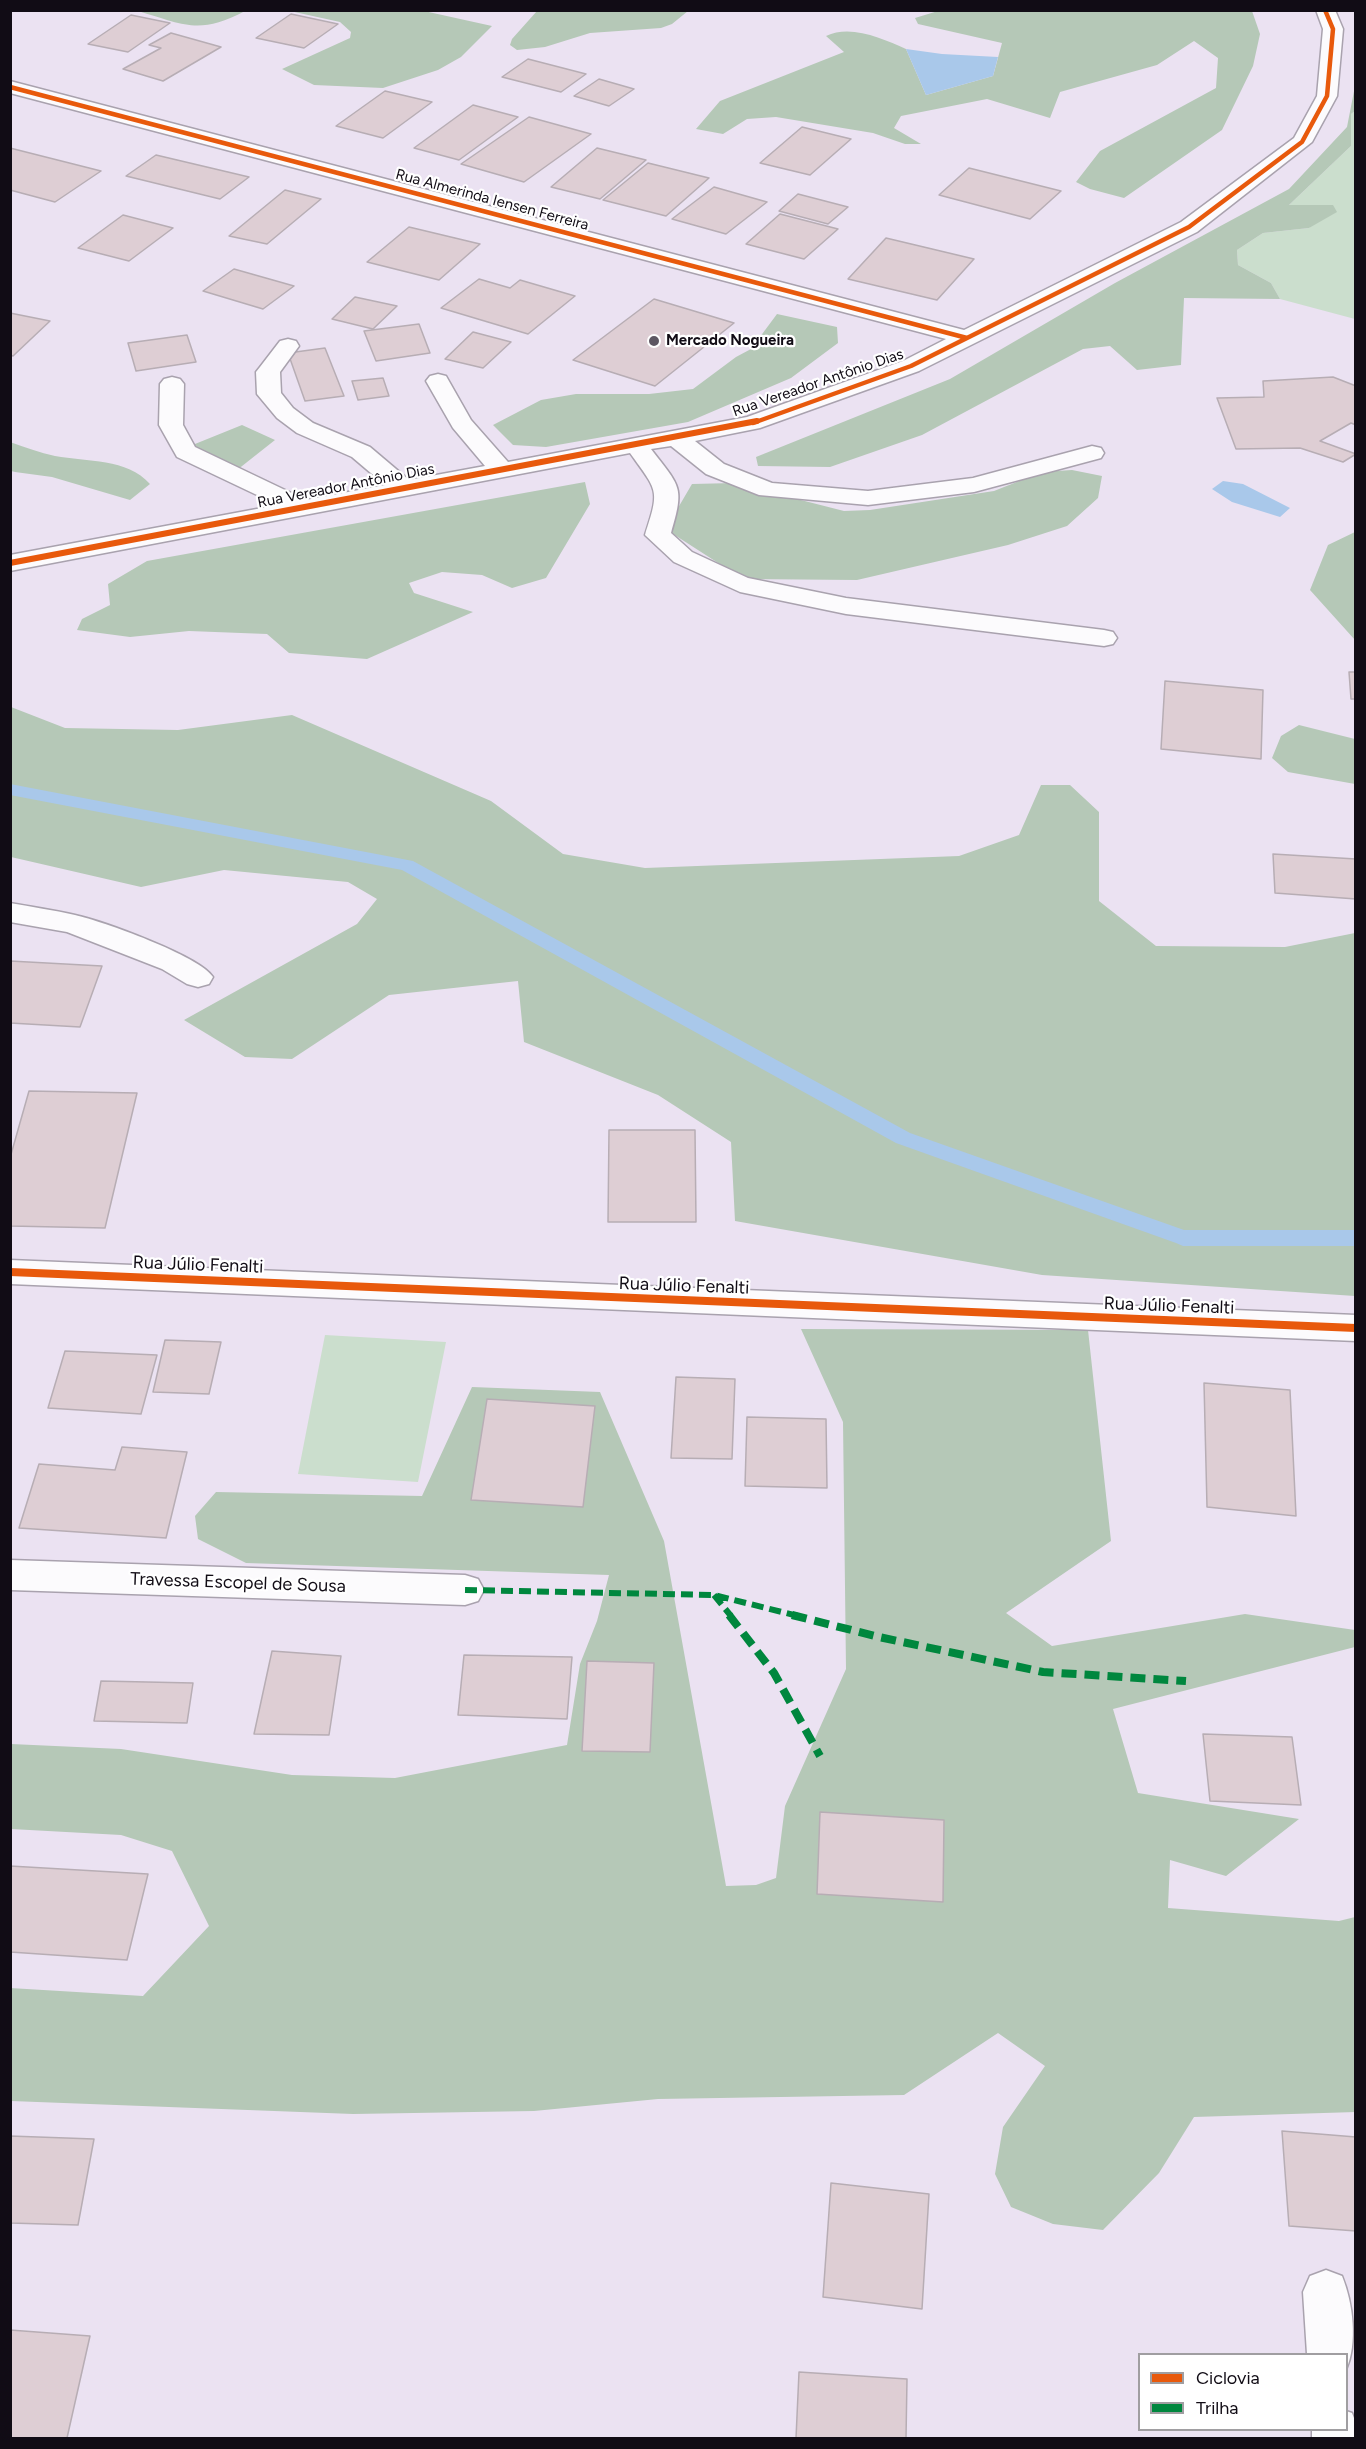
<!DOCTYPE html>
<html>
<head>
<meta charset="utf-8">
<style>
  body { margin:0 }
  #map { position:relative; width:1366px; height:2449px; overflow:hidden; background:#ebe2f2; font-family:Figtree,sans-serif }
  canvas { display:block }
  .frame { position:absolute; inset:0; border:12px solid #110c15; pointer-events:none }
  .legend { position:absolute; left:1138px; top:2353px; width:210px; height:78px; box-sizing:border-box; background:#fff; border:2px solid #a09ea1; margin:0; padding:8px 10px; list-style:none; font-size:18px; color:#110c15 }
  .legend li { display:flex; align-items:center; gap:12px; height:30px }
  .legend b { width:30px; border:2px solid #a09ea1 }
</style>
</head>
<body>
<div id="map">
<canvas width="1366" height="2449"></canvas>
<div class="frame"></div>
<ul class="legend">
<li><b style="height:8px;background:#e8590c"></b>Ciclovia</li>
<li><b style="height:8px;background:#00873e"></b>Trilha</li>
</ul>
</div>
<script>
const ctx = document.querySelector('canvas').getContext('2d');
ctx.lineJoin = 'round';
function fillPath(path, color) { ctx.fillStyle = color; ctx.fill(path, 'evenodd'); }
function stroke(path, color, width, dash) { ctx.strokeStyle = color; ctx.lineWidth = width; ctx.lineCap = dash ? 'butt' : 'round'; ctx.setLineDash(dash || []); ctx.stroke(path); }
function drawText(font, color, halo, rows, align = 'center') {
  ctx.font = font + ' Figtree,sans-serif'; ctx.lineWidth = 4.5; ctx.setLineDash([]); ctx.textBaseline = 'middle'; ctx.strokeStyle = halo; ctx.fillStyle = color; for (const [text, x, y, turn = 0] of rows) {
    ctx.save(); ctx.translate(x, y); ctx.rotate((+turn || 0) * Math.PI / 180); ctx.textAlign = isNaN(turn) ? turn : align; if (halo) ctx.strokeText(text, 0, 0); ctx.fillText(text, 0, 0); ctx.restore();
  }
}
fillPath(new Path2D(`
  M1355,111V319L1280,299L1271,283L1238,265L1237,250L1263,233L1309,228L1333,205L1288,206L1351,146V114Z
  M325,1335L446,1342L418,1482L298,1474Z`), '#cbdecd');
fillPath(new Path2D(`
  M138,11L245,10V11C199,35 185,25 138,11Z
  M290,11H424L492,26L461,57L438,70L383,88L314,85L282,69L350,38L351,32L340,22Z
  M537,11V10L688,11L672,24L661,28L590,33L545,47L517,50L510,45L512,39Z
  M938,11H1252L1260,34L1253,66L1222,130L1124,198L1090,189L1076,182L1100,151L1216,88L1218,58L1194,41L1157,65L1060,92L1050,118L987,99L901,116L894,128L921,144H905L873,133L776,117L747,119L723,134L696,129L720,101L844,52L826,36C851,24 883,39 906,49L926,95L993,76L1002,43L918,24L915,18Z
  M1355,86V111L1351,114V146L1289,205H1333L1337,212L1309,228L1263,233L1237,250L1238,265L1271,283L1280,299L1184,298L1181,365L1137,370L1110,346L1083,349L922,435L830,467L758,466L756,457L950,379L1115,283L1289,189L1347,127Z
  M777,314L837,327L838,343L791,378L688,422L546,447L513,445L493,425L541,400L576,394H649L693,389L736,357L751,349Z
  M242,425L275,440L237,470L190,446Z
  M10,442C25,447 40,453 55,456C87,462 127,458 150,484L130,500L52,477L15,472L11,471Z
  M1072,470L1102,476L1098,498L1067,526L1008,545L857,580L743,579L670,532L675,513L692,484L734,483L844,511L870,510L994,491L1042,472Z
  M585,482L590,504L546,578L512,588L482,575L442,572L409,583L414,593L473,612L367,659L289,653L267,634L189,631L130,637L77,630L82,619L110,605L108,584L147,561Z
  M1355,532V640L1310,590L1328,545Z
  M11,707L65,728L178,730L292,715L491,801L563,854L645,868L959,856L1019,835L1041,785H1070L1099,812V901L1156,946L1285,947L1355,933V1296L1042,1275L735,1221L731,1142L658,1095L524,1042L518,981L389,995L292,1059L245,1057L184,1020L357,924L377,899L348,882L224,870L141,887L11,857Z
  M1299,725L1355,739V784L1288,772L1272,758L1281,736Z
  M801,1329L1088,1330L1111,1541L1006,1613L1052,1646L1245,1614L1355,1630V1647L1113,1709L1138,1793L1299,1819L1226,1876L1170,1860L1168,1908L1339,1921L1355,1917L1356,2112L1194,2117L1159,2173L1103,2230L1053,2224L1011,2207L995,2174L1003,2127L1045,2066L998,2033L904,2095L658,2099L534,2111L353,2114L11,2101L10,1988L143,1996L209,1926L172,1851L121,1835L11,1829V1744L121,1749L292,1775L395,1778L567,1745L580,1664L597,1621L609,1575L246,1563L198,1539L195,1516L216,1492L422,1496L472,1387L600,1392L664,1541L726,1886L756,1885L776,1878L785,1806L846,1669L843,1422Z`), '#b5c8b7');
fillPath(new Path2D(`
  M906,49L942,54L998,57L993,76L926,95Z
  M1223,481L1243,484L1290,508L1280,517L1232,502L1212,489Z`), '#a9c8ea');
fillPath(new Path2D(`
  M10,784L413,861L910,1133L1184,1230H1356V1246H1183L1176,1243L896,1143L402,870L10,795Z`), '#a9c8ea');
const building = new Path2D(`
  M291,14L338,24L304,48L256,38Z
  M131,15L170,23L128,52L88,44Z
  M171,33L221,47L163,81L123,69L161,48L149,45Z
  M528,59L586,74L561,92L502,77Z
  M599,79L634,89L609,106L574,96Z
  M385,91L432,102L383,138L336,126Z
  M473,105L518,117L459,160L414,148Z
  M529,117L591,134L524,182L461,164Z
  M802,127L851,139L810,175L760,163Z
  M10,148L101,171L55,202L10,190Z
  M597,148L646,160L600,199L551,187Z
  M156,155L249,177L220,199L126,176Z
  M648,163L709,178L666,216L603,200Z
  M969,168L1061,191L1030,219L939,195Z
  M714,187L767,202L726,234L672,219Z
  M285,190L321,199L267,244L229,236Z
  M798,194L848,207L828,224L779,211Z
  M780,214L838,229L804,259L746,244Z
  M123,215L173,228L129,261L78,248Z
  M409,227L480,244L439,280L367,262Z
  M886,238L974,259L937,300L848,279Z
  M234,269L294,286L263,309L203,291Z
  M479,279L510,288L520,280L575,296L528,334L441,308Z
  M355,297L397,306L373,329L332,319Z
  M654,299L734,323L655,386L573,360Z
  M10,313L50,321L13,356L10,355Z
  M419,324L430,353L376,361L364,331Z
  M473,332L511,342L483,368L445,359Z
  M187,335L196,362L136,371L128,343Z
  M325,348L344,396L305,401L288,353Z
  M1333,377L1356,386V425L1351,423L1320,441L1356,454L1343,462L1300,448L1236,449L1217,398L1264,397L1263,381Z
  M383,378L389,396L358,400L352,381Z
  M1349,672H1356V699H1351Z
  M1165,681L1263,690L1261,759L1161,749Z
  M1273,854L1356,859V899L1275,893Z
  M10,961L102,966L80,1027L10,1023Z
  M29,1091L137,1093L105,1228L10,1226V1158Z
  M609,1130H695L696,1222H608Z
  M165,1340L221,1342L209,1394L153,1392Z
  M65,1351L157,1355L141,1414L48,1408Z
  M676,1377L735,1379L732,1459L671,1458Z
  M1204,1383L1290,1390L1296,1516L1207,1507Z
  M487,1399L595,1406L583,1507L471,1500Z
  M747,1417L826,1419L827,1488L745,1486Z
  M122,1447L187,1452L166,1538L19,1528L39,1464L115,1470Z
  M272,1651L341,1656L329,1735L254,1734Z
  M464,1655L572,1657L567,1719L458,1715Z
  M587,1661L654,1663L650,1752L582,1751Z
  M101,1681L193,1683L187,1723L94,1721Z
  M1203,1734L1292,1737L1301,1805L1210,1801Z
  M820,1812L944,1820L943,1902L817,1894Z
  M10,1866L148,1874L127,1960L10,1952Z
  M1282,2131L1356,2137V2231L1289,2226Z
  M10,2136L94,2139L78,2225L10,2223Z
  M831,2183L929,2194L922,2309L823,2297Z
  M10,2330L90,2336L67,2438H10Z
  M799,2372L907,2379L906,2438H796Z`);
fillPath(building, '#deced4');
stroke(building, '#b7adb4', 1.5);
const minor = new Path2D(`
  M1316,10H1335L1343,29L1337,96L1312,142L1197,232L919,371L760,428L695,441L724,464L772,483L868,491L973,478L1092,446L1101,448L1104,453L1101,458L974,492L868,505L759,495L706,474L671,446L651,449C680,487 685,486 671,533L692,552L748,578L846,598L1104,630L1113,632L1117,638L1113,644L1104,646L846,614L740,592L674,562L645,535C660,489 658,492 630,453L10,571V555L278,505L177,457L159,425L160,384L164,379L172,377L180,379L184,384L183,425L195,447L306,500L385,485L352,457L297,433L277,418L257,394L256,372L260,367L280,341L288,339L296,341L299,346L280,372L281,393L293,408L313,423L370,447L409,480L485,466L453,428L426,381L430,376L438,374L446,376L471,420L508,462L747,417L903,361L946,339L10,93V81L964,330L1181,222L1294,138L1317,96L1323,29Z
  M10,903C32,907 53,910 75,915C102,921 200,956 213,977L209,984L198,987L187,984L162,969L67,932L10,922Z
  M10,1260L1356,1315V1341L10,1284Z
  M10,1560L465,1575L478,1579L484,1590L478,1601L465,1605L10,1590Z
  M1326,2270L1342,2276C1353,2303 1358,2343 1346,2370V2354H1307L1303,2292L1310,2276Z
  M1346,2411L1352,2413L1356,2423V2438H1312V2430H1346Z`);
stroke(minor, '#a9a2ae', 3);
fillPath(minor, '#fcfbfd');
stroke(new Path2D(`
  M465,1590L714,1595L798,1616
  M714,1595L731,1616`), '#00873e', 6, [12, 6]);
stroke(new Path2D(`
  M729,1615L774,1673L820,1756
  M792,1615L879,1637L1043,1672L1186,1681`), '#00873e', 8, [15, 8]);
stroke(new Path2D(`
  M10,87L967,338
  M753,423L911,366L1189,227L1302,142L1327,96L1333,29L1325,10`), '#e8590c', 4.5);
stroke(new Path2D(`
  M10,563L757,421`), '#e8590c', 6);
stroke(new Path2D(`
  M10,1272L1356,1328`), '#e8590c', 8);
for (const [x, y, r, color] of [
  [654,341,6,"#5d5762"]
]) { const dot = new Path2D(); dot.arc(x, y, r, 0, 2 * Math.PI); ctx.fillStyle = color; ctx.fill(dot); stroke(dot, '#fff', 2); }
drawText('15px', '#110c15', '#fff', [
  ["Rua Almerinda Iensen Ferreira",492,200,15],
  ["Rua Vereador Antônio Dias",818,383,-19],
  ["Rua Vereador Antônio Dias",346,486,-11]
]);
drawText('bold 15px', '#110c15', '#fff', [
  ["Mercado Nogueira",666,341]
], 'left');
drawText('18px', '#110c15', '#fff', [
  ["Rua Júlio Fenalti",198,1265,2],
  ["Rua Júlio Fenalti",684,1286,2],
  ["Rua Júlio Fenalti",1169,1306,2],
  ["Travessa Escopel de Sousa",238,1583,2]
]);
</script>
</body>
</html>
